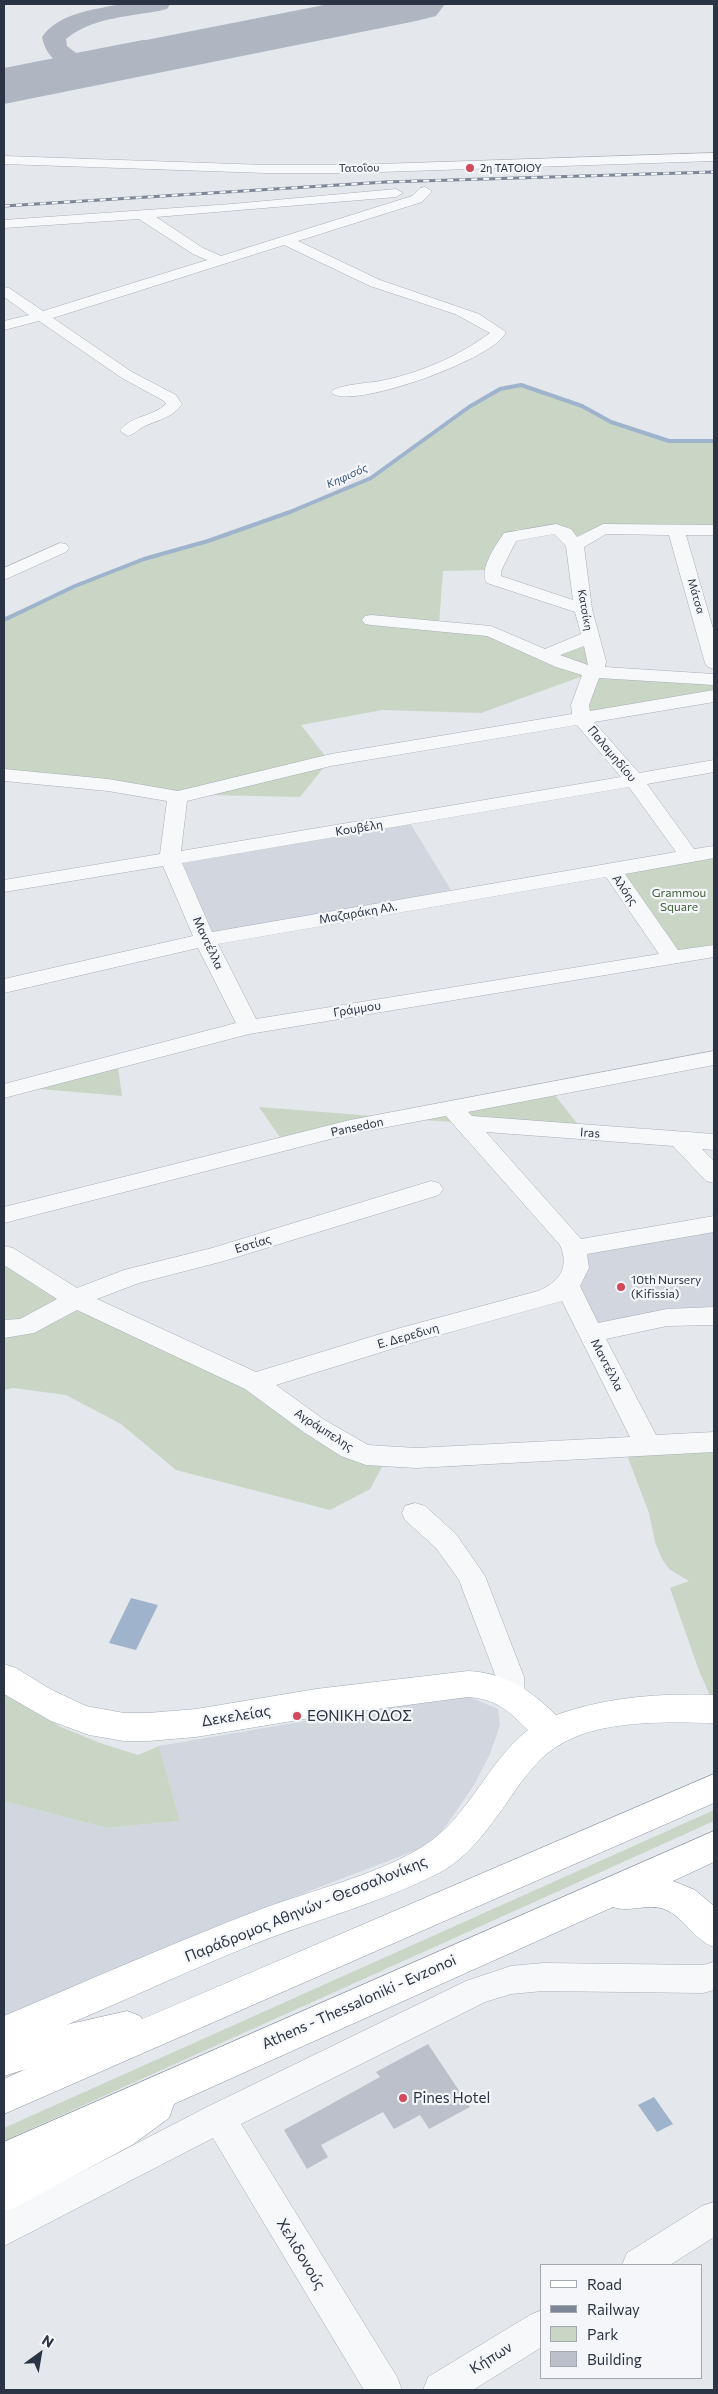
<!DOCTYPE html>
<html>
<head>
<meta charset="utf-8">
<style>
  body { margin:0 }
  #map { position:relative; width:718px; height:2394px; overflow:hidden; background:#e4e7ec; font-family:Commissioner,sans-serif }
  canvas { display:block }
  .frame { position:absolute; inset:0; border:5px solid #2b3445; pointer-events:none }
  .legend { position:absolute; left:540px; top:2264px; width:162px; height:115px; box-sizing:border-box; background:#f4f6f9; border:1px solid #a4a8b1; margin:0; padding:6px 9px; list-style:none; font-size:15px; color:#2b3445 }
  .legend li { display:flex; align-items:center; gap:10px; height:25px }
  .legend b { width:25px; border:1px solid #a4a8b1 }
  .north { position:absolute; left:15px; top:2329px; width:50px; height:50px; -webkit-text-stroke:4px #f4f6f9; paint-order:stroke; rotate:32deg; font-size:14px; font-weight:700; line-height:20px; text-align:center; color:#2b3445 }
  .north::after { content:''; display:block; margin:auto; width:18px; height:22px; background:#2b3445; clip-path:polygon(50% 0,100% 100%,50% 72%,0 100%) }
</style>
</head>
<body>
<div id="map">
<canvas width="718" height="2394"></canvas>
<div class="frame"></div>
<ul class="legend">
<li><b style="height:6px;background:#fff"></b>Road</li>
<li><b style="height:6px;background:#7d8696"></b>Railway</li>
<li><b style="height:14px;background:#c9d6c5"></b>Park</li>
<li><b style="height:14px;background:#bbc0ca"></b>Building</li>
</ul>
<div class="north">N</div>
</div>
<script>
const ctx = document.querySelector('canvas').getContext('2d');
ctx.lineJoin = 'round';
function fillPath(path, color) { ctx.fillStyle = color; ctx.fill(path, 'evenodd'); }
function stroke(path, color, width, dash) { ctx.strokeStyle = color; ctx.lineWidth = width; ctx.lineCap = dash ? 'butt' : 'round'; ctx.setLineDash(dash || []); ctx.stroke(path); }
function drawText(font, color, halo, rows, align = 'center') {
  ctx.font = font + ' Commissioner,sans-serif'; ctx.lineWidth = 4.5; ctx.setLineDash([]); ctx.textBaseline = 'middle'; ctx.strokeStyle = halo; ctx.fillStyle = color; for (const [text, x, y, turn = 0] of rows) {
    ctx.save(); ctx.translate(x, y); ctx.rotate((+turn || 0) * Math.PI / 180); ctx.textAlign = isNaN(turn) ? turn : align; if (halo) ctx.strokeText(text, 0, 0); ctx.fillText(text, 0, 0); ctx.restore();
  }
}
fillPath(new Path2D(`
  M410,823L451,890L213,934L183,863Z
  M714,1230V1310L689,1309L596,1327L576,1281L589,1254Z
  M462,1694L498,1709L500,1725L490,1754L474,1785L439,1836L427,1846L205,1931L4,2018V1801L106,1828L180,1821L159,1746Z`), '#d2d6de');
fillPath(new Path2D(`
  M521,385L582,406L611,422L669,441H714V528L599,527L575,537L556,528L516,529L499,544L488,570L443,571L439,625L476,629L550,654L589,639L592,672L714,685V696L582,719L591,673L481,713L382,710L301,725L329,761L300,797L211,795L259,778L182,792L12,772L4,774V617L110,572L290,512L371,478L469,407L500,389Z
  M714,858V951L673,959L619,873Z
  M117,1061L122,1096L16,1087Z
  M550,1089L584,1132L398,1118L284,1143L259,1107L398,1118Z
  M4,1265L34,1283L257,1390L383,1465L370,1489L330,1510L176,1470L121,1424L66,1395L13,1388L4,1390Z
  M714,1450V1698H711L698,1668L670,1588L689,1581L669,1569L662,1559L655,1542L649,1513L627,1455Z
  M4,1693L61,1727L100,1743L138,1755L159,1746L180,1821L106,1828L4,1801Z
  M714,1810V1821L4,2141V2128Z`), '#c9d6c5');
fillPath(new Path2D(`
  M131,1598L158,1605L136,1650L109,1643Z
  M654,2097L673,2124L657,2132L638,2105Z`), '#9fb4cc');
stroke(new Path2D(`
  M4,620L75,586L144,559L208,541L290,512L371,478L469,407L500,389L521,385L582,406L611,422L669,441H714`), '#9fb4cc', 4);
fillPath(new Path2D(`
  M122,4H170L167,9C134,17 93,16 66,39L67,46L76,53L143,40L151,42L155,47L151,52L71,68C55,64 45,53 42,37C58,13 96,9 122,4Z`), '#b0b6c1');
fillPath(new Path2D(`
  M329,4H445L436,16L416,21L4,104V68Z`), '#b0b6c1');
fillPath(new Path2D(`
  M428,2044L470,2107L429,2129L420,2115L394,2129L383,2112L321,2145L328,2157L307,2169L284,2130L380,2077L376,2072Z`), '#bbc0ca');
const minor = new Path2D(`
  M714,153V161L349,173H266L4,164V156L266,165H349Z
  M425,187L432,191L422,202L298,241L380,280L479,314L506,332C495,360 345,412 331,392C336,385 369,383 380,381C420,373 457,357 490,333L455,314L370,286L284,245L53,318L132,372L176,395L182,404C172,418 160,419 145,426C138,429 135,434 128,436L120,431C131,415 153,417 166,404L164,401L122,378L39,321L4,330V321L29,315L4,297V287L9,288L43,311L207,260L193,254L139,219L4,228V220L232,204L396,189L403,193L396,197L156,217L203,248L221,256L412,196L420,188Z
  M556,524L571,529L577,537L603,524L714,525V535H686L714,632V669L708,667L705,663L669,535L606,534L584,547L592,609L606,661L605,667L714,674V685L599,678L589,705L590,711L714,690V702L594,722L639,773L714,760V772L647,784L694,849L714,846V858L625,874L678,950L714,945V957L249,1034L4,1098V1084L236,1023L198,948L4,993V979L193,936L163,866L4,892V880L160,854L167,801L108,791L4,781V769L108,779L178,791L331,754L572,714L571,705L582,675L556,667L487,636L371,625L365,624L362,620L365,616L371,615L491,626L545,649L581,634L575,612L487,583C478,570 496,545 504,533ZM554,534L566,546L573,600L501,576V571L516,541ZM584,646L588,665L560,655ZM577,725L621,777L181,851L187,801L331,766ZM629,787L676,852L212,932L182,863ZM606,877L659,954L256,1019L218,944Z
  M60,543L66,544L69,548L66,552L4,580V568Z
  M714,1051V1065L468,1112L472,1116L714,1134V1150L702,1149L714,1161V1183L706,1181L673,1146L486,1132L581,1239L714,1216V1232L587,1254L589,1268L580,1286L598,1323L667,1309L714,1307V1325L667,1326L606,1339L656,1435L714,1432V1452L416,1468L366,1465L341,1456L305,1433L245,1389L77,1310L34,1333L4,1338V1320L20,1319L57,1299L4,1265V1246L13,1248L77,1288L124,1270L212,1248L431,1181L439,1183L443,1189L439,1195L224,1261L139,1283L97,1299L256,1372L400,1328L538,1291C559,1282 570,1268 560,1245L446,1116L350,1134L4,1223V1207L350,1120ZM562,1301L630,1437L416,1448L368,1445L323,1419L276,1385L404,1345Z
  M415,1503L425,1506L456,1534L485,1576L524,1677L525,1696L521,1704L511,1708L501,1704L497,1696L496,1677L459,1580L436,1548L405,1520L402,1513L405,1506Z
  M714,1962V1990L703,1993L543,1991L511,1994L485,2002L241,2124L397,2377L402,2390H364L213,2138L4,2246V2212L207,2107L466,1981L511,1966L543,1963L703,1965Z
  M714,2202V2237L670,2265H622L627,2253L702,2206Z
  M542,2310V2347L473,2390H423L428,2377L530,2315Z`);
const major = new Path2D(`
  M4,1664L16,1668L50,1689L86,1706L124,1713H148L196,1709L316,1689L468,1671C506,1673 530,1690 556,1715C607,1697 660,1693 714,1695V1723C666,1722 598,1719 556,1747C535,1761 520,1783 506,1804C487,1830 468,1858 439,1873C380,1903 315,1920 254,1944C170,1978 89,2018 4,2050V2016C89,1980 173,1943 259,1910C311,1890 379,1875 425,1845C469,1817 487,1762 528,1730C508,1711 497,1699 468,1697L316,1717L196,1737L148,1741H124L89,1735L51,1721L4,1694Z`);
const highway = new Path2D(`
  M714,1774V1803L4,2114V2079L26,2069L4,2076V2042L43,2030L127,2011L140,2016L142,2019Z
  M714,1831V1862L673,1881L695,1890L714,1906V1947C693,1940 685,1917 664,1909C648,1903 629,1913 613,1907L174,2104L169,2118L132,2145L18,2206L4,2212V2142Z`);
stroke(minor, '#a9aeb7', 1);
stroke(major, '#a3abb8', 1);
stroke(highway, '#8b94a3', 1);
fillPath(minor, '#f7f8fa');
fillPath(major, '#fff');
fillPath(highway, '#fff');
const rail = new Path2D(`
  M4,206L386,182L714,172`);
stroke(rail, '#7d8696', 3);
stroke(rail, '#f4f6f9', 2, [6]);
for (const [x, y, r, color] of [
  [470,168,5,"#d1495b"],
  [621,1287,5,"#d1495b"],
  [297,1716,5,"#d1495b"],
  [403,2098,5,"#d1495b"]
]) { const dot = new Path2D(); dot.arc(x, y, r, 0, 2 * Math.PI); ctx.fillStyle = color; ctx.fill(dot); stroke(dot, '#f4f6f9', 2); }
drawText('11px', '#2b3445', '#f4f6f9', [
  ["Τατοΐου",359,168,-1],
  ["Μάτσα",696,596,74],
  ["Κατσίκη",585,610,80]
]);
drawText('11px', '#2b3445', '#f4f6f9', [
  ["2η ΤΑΤΟΙΟΥ",480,168]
], 'left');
drawText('italic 11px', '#34527a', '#f4f6f9', [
  ["Κηφισός",347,476,-24]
]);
drawText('12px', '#2b3445', '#f4f6f9', [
  ["Παλαμηδίου",612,754,50],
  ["Κουβέλη",359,828,-9],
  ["Αλόης",625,890,55],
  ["Μαζαράκη Αλ.",358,913,-10],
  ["Μαντέλλα",208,943,65],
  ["Γράμμου",357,1009,-9],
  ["Pansedon",357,1127,-12],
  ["Iras",590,1133,4],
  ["Εστίας",253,1244,-17],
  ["Ε. Δερεδινη",408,1336,-16],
  ["Μαντέλλα",607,1365,63],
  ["Αγράμπελης",324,1430,33]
]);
drawText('12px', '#3f6138', '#f4f6f9', [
  ["Grammou",679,893],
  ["Square",679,907]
]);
drawText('12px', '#2b3445', '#f4f6f9', [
  ["10th Nursery",631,1280],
  ["(Kifissia)",631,1294]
], 'left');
drawText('15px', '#2b3445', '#f4f6f9', [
  ["Δεκελείας",236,1716,-9],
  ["Παράδρομος Αθηνών - Θεσσαλονίκης",306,1909,-22],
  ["Athens - Thessaloniki - Evzonoi",359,2002,-24],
  ["Χελιδονούς",301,2254,59],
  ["Κήπων",491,2358,-32]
]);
drawText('15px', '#2b3445', '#f4f6f9', [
  ["ΕΘΝΙΚΗ ΟΔΟΣ",307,1716],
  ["Pines Hotel",413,2098]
], 'left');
</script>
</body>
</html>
